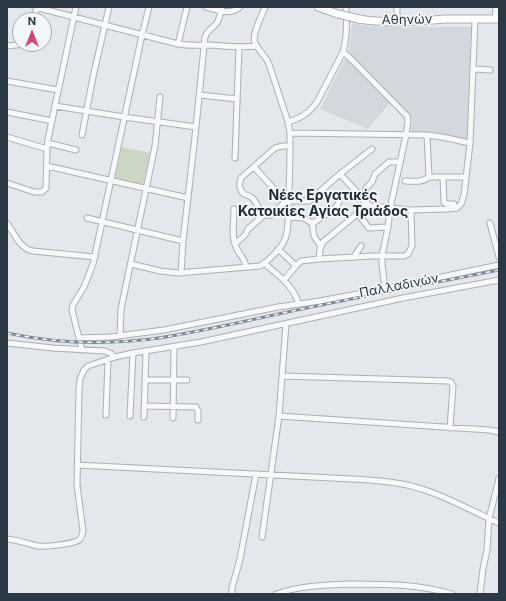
<!DOCTYPE html>
<html>
<head>
<meta charset="utf-8">
<style>
  body { margin:0 }
  #map { position:relative; width:506px; height:601px; overflow:hidden; background:#e4e8ec; font-family:Inter,sans-serif }
  canvas { display:block }
  .frame { position:absolute; inset:0; border:8px solid #2b3945; pointer-events:none }
  .north { position:absolute; left:12px; top:12px; width:40px; height:40px; box-sizing:border-box; background:#f4f7f9; border:1px solid #a4abb1; border-radius:50%; rotate:0deg; font-size:11px; font-weight:700; line-height:16px; text-align:center; color:#2b3945 }
  .north::after { content:''; display:block; margin:auto; width:14px; height:18px; background:#d14875; clip-path:polygon(50% 0,100% 100%,50% 72%,0 100%) }
</style>
</head>
<body>
<div id="map">
<canvas width="506" height="601"></canvas>
<div class="frame"></div>
<div class="north">N</div>
</div>
<script>
const ctx = document.querySelector('canvas').getContext('2d');
ctx.lineJoin = 'round';
function fillPath(path, color) { ctx.fillStyle = color; ctx.fill(path, 'evenodd'); }
function stroke(path, color, width, dash) { ctx.strokeStyle = color; ctx.lineWidth = width; ctx.lineCap = dash ? 'butt' : 'round'; ctx.setLineDash(dash || []); ctx.stroke(path); }
function drawText(font, color, halo, rows, align = 'center') {
  ctx.font = font + ' Inter,sans-serif'; ctx.lineWidth = 3.5; ctx.setLineDash([]); ctx.textBaseline = 'middle'; ctx.strokeStyle = halo; ctx.fillStyle = color; for (const [text, x, y, turn = 0] of rows) {
    ctx.save(); ctx.translate(x, y); ctx.rotate((+turn || 0) * Math.PI / 180); ctx.textAlign = isNaN(turn) ? turn : align; if (halo) ctx.strokeText(text, 0, 0); ctx.fillText(text, 0, 0); ctx.restore();
  }
}
fillPath(new Path2D(`
  M352,23L366,26L384,27H471L467,140L411,133L413,120L393,99L368,129L320,109L349,50Z`), '#d2d8de');
fillPath(new Path2D(`
  M122,147L150,153L143,184L115,178Z`), '#ccd6c5');
const minor = new Path2D(`
  M35,7L178,44C189,46 199,45 210,45C226,46 241,48 257,46
  M206,7C219,10 229,16 240,7
  M495,19L496,7
  M33,20L37,8
  M397,21V7
  M178,44L187,7
  M7,46L25,44
  M343,52L350,58L407,116L408,121L406,135L390,209L388,227L382,256V264L385,289
  M474,69L490,70
  M7,81L58,90
  M200,95L237,99
  M55,106L124,117L196,127
  M7,112L52,121
  M288,122C301,118 309,113 317,102L343,52C347,38 347,21 346,7
  M290,133L427,135L442,137L470,143
  M82,135L93,77L109,7
  M427,135L429,177H466
  M7,137L47,149
  M48,143L76,150
  M235,158L239,47
  M47,166L188,198
  M254,167L284,200L289,201H309L340,174L372,149
  M340,174L369,205L371,206L411,210L448,209L457,208L461,204L464,195L470,143L475,19
  M443,177L444,202L446,204H454
  M405,181C413,181 422,183 429,177
  M7,183L34,192H42L46,188L47,149L48,139L76,7
  M286,201L271,215C258,217 259,202 251,197C247,194 243,196 241,190C239,187 240,181 241,178L275,148L283,146H290
  M234,209C234,221 231,236 236,247C239,255 245,258 246,267
  M358,214L369,228L388,227
  M288,217L304,218L310,222H315L337,206L339,202L336,197
  M87,218L183,241
  M312,222L314,236L321,247
  M7,223C14,233 20,249 33,251L95,257
  M490,223L499,257
  M235,244L245,235L248,229L264,215
  M278,249L296,266L284,280
  M354,257L361,246
  M319,259L320,249L323,242L362,210L364,205L366,188L372,182L375,174L389,162H400
  M264,263C280,277 292,284 299,304
  M131,264L160,271L178,273L260,266C267,262 282,248 285,239C289,230 288,218 288,208C290,183 290,158 290,133L288,122L269,64C266,57 259,51 255,43C251,36 262,15 265,7
  M296,266L301,261L319,259L372,256H404L408,254L412,246L411,210
  M181,273L183,241L196,127L205,37C207,31 212,28 216,24C220,19 220,13 222,7
  M120,336L121,309L155,146L160,97
  M79,338L110,337L164,330L278,307L320,301L379,290L499,265
  M7,343L53,348L105,351L110,353L115,357
  M82,350L72,310L73,305L84,287L93,264L142,35L149,7
  M282,376L448,381L451,382L453,386L450,428
  M145,380H187
  M144,406L196,407L198,411V420
  M106,415L108,359
  M130,416L133,353
  M279,416L489,430L499,432
  M144,417L146,351
  M173,418L174,347
  M77,465L352,479C370,480 389,481 407,485C439,492 469,510 499,523
  M262,537L279,416L286,324
  M7,539C18,540 28,544 38,546C47,547 73,544 79,540C82,538 82,534 83,531L77,485L79,390L80,379L84,370L88,366L115,357L133,353L201,342L403,298L499,280
  M232,594V588L240,559L256,474
  M276,594C299,586 324,585 349,584C384,584 418,584 452,594
  M480,594L483,569L487,550L489,519L499,478`);
const secondary = new Path2D(`
  M318,7L338,14
  M359,19C388,24 417,21 446,19C464,19 481,19 499,19`);
stroke(minor, '#a9b0b7', 7);
stroke(secondary, '#a9b0b7', 9);
stroke(minor, '#f7f8fa', 5);
stroke(secondary, '#fff', 7);
const rail = new Path2D(`
  M7,333C54,343 104,345 152,339C200,332 249,320 297,310C364,296 432,283 499,270`);
stroke(rail, '#7d8b96', 3);
stroke(rail, '#f4f7f9', 1.5, [4.5]);
const secondaryBridge = new Path2D(`
  M338,14L359,19`);
stroke(secondaryBridge, '#a9b0b7', 9, []);
stroke(secondaryBridge, '#fff', 7);
drawText('13px', '#2b3945', '#f4f7f9', [
  ["Αθηνών",407,20,-1],
  ["Παλλαδινών",399,286,-11]
]);
drawText('bold 14px', '#1d2a36', '#f4f7f9', [
  ["Νέες Εργατικές",323,196],
  ["Κατοικίες Αγίας Τριάδος",323,212]
]);
</script>
</body>
</html>
